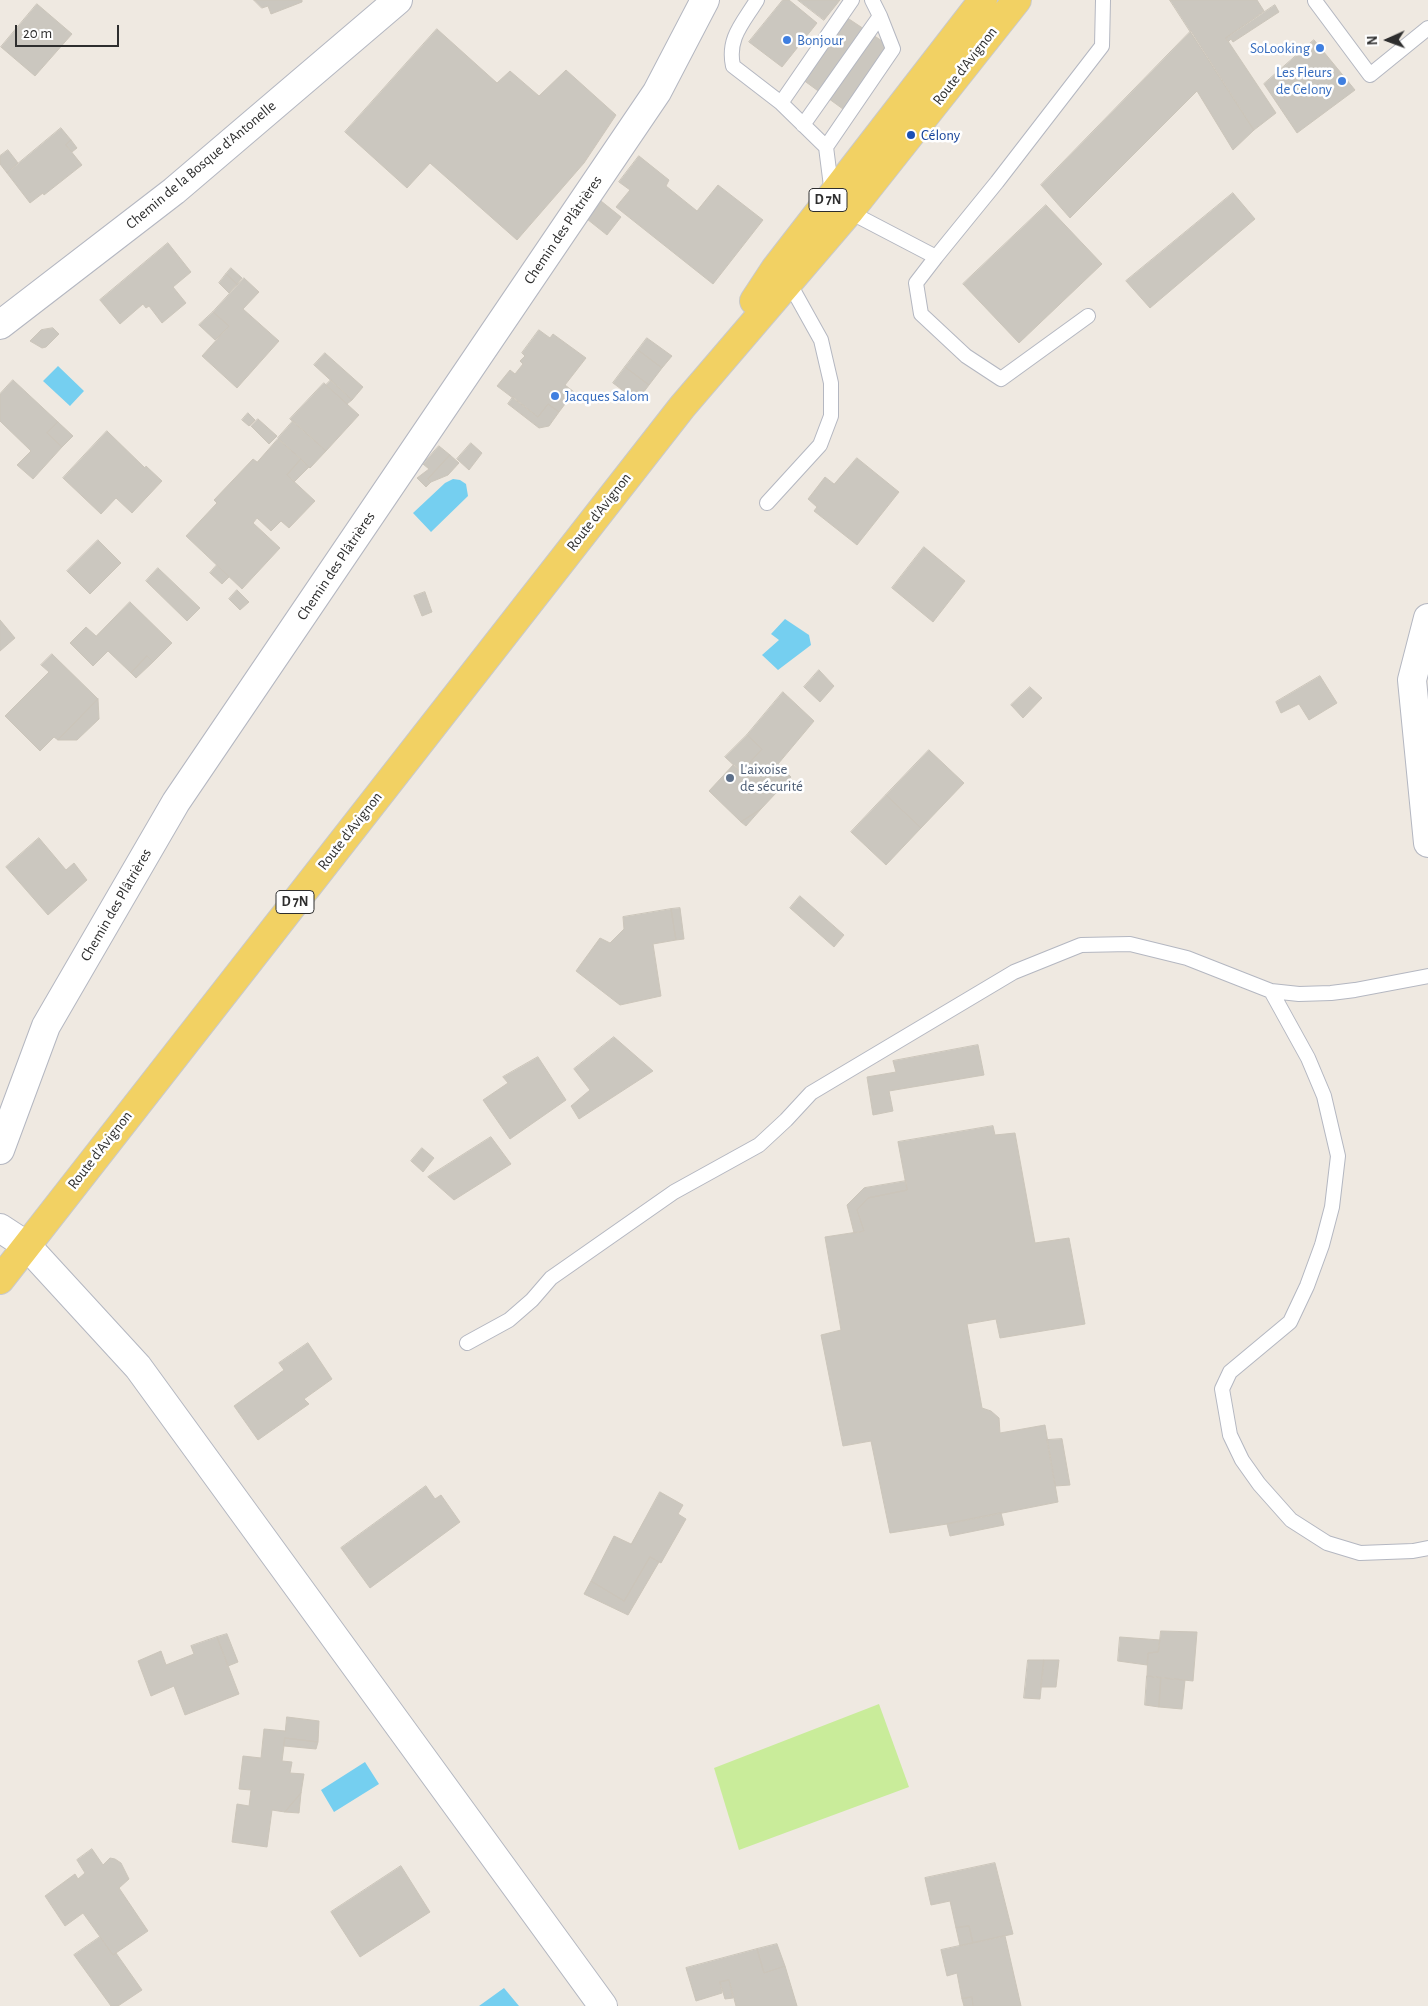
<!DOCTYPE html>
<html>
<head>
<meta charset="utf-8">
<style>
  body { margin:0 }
  #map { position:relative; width:1428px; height:2006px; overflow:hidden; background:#efe9e1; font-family:"Alegreya Sans",sans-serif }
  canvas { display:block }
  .north { position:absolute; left:1363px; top:15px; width:50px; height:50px; -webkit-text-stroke:4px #fff; paint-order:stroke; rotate:268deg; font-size:14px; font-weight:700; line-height:20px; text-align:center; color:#2e2e2e }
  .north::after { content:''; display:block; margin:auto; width:18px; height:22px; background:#2e2e2e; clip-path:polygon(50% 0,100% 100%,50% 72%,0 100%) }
  .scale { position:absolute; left:15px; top:25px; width:104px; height:22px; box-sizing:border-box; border:2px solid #2e2e2e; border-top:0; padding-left:6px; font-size:15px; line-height:18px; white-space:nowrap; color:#2e2e2e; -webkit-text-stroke:4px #fff; paint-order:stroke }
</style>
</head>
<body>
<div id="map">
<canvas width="1428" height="2006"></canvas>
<div class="north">N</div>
<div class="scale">20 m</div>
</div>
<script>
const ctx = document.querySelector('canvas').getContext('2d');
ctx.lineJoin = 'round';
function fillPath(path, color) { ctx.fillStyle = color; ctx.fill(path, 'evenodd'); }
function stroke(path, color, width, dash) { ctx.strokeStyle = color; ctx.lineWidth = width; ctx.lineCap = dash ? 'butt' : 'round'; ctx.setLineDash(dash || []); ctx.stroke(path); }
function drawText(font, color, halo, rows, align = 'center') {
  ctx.font = font + ' "Alegreya Sans",sans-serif'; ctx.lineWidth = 5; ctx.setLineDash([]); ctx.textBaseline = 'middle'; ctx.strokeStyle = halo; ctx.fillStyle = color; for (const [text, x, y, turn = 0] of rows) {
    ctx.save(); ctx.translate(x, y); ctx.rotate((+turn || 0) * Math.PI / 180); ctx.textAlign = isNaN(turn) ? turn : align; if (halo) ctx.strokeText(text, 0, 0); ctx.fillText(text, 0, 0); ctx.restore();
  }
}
fillPath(new Path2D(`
  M879,1704L909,1787L739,1850L714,1768Z`), '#c9ec9a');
fillPath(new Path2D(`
  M58,366L84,391L70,406L43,381Z
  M453,479L460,480L466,484L468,496L431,532L413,513L445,483Z
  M785,619L809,635L811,645L778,670L762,655L779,640L771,634Z
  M365,1762L379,1784L334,1812L321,1790Z
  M504,1988L519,2006H479Z`), '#75cff0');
const building = new Path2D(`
  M254,0H302V2L271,14L268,6L262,8Z
  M783,0H789L817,23L782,67L749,42Z
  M798,0H840L824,20Z
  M1170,0H1257L1264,11L1226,38L1276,113L1254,130Z
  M37,4L72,34L35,76L1,47Z
  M1275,5L1279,12L1233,42L1231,39L1228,42L1226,38Z
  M843,15L894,49L847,112L795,74Z
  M437,29L497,83L510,71L539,96L566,70L616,115L584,163L517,240L430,163L407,188L345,132Z
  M1191,31L1254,130L1233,150L1197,91L1070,218L1041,185Z
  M1314,40L1355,90L1297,133L1264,84Z
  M61,128L71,140L66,145L82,165L44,195L43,193L30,203L7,173Z
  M71,140L77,148L72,152L66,145Z
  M8,150L18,163L7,173L0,164V156Z
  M639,156L669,180L666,186L697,211L718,185L763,220L713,284L616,207L630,190L619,182Z
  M1233,193L1255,219L1150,308L1126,281Z
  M601,201L621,217L607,235L587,219Z
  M1046,205L1102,264L1019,343L963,284Z
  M168,243L191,272L173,287L186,303L162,323L149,306L146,308L143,304L120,324L100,300Z
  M231,268L242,278L237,284L226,274Z
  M226,274L237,284L229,293L219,283Z
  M244,278L259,292L243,309L279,341L237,388L202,356L229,326L213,312Z
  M213,312L229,326L215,340L199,325Z
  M53,328L59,334L46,347L42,348L30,341L41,330Z
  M539,330L550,338L553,334L586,358L565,385L574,392L559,412L548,404L538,417L497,386L510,370L515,374L523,364L520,361L525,356L522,353Z
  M647,338L672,356L662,368L638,350Z
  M638,350L662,368L649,385L625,367Z
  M325,353L363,387L352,400L314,365Z
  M625,367L649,385L637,401L613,383Z
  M13,380L58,422L47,433L62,447L33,479L17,465L31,451L0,421V394Z
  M331,380L352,400L347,404L326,385Z
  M324,383L359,415L326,451L290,419Z
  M513,397L538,417L548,404L559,412L549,426L539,428L508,404Z
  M248,413L255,420L249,426L242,420Z
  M258,419L277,436L269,444L251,426Z
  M293,421L326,451L310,468L278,438Z
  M58,422L73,436L62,447L47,433Z
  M107,431L145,468L146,466L162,481L132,513L116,498L101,514L63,478Z
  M278,439L301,459L287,475L315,501L289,528L281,521L271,531L257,518L253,523L280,548L242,589L186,536L217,503L214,500L253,459L257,462Z
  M471,443L482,453L469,470L457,459Z
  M439,446L450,455L428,479L431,482L426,487L417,478L429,469L423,464Z
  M450,455L459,463L448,475L431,482L428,479Z
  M857,458L899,492L857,545L814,511L817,507L808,499L825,477L834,484Z
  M301,459L309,467L294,482L287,475Z
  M98,540L121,563L90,594L67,571Z
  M924,547L965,581L933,622L892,588Z
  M217,565L229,577L222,584L210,573Z
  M158,568L200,608L187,621L146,581Z
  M237,590L249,602L240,610L229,599Z
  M425,592L432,612L422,616L414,596Z
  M130,602L172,643L153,662L147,656L131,673L108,651L93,666L70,643L86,627L96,636Z
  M0,620L15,638L0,651Z
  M52,654L98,699L58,740L54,737L40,751L5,716L49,672L41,665Z
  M147,656L153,662L136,678L131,673Z
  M819,670L834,686L820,702L804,687Z
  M1320,676L1337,703L1309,720L1299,704L1281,713L1276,702Z
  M1030,687L1042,698L1023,718L1011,705Z
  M783,692L814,721L778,764L791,777L761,809L741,822L709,791L734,764L741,772L762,749L747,735Z
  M98,699L99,719L77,740H58Z
  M747,735L762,749L741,772L725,757Z
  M929,750L964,783L921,828L886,795Z
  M886,795L921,828L886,865L851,832Z
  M761,809L746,826L741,822Z
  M39,838L66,870L74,863L87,880L48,915L6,867Z
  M800,896L844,935L834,947L790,908Z
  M680,908L684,939L676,940L671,909Z
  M671,909L676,940L653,944L661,996L620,1005L576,971L600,938L610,943L624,929L623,917Z
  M614,1037L653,1071L579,1119L571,1106L590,1090L574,1069Z
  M978,1045L984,1075L889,1091L893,1111L873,1115L867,1077L896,1072L893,1061Z
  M538,1057L566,1100L510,1139L483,1100L508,1083L503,1077Z
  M993,1126L995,1135L1015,1133L1035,1243L1069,1238L1085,1324L1000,1338L996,1319L967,1324L982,1408L991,1411L999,1418L1000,1433L1045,1425L1058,1502L947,1524L890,1533L871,1441L843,1446L821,1335L841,1330L825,1237L864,1231L857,1210L868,1198L907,1190L898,1142Z
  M491,1137L511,1164L454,1200L428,1177Z
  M422,1148L434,1158L423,1172L411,1161Z
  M906,1181L907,1190L868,1198L857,1210L864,1231L854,1233L847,1205L864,1188Z
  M308,1343L332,1379L304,1399L309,1404L258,1440L234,1406L284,1370L279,1363Z
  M1062,1439L1070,1485L1055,1486L1047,1440Z
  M426,1486L435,1499L441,1495L460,1522L370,1588L341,1548Z
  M660,1492L683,1505L678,1514L686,1519L661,1563L650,1557L624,1601L591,1581L614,1536L631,1544Z
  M1001,1513L1004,1525L950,1536L947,1524Z
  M650,1557L659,1562L628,1615L584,1594L591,1581L624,1601Z
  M1161,1631L1197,1632L1193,1681L1147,1676L1148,1653L1158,1652Z
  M227,1634L238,1662L228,1666L217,1637Z
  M217,1637L239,1694L185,1715L174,1686L151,1696L138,1661L161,1651L166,1665L194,1654L191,1646Z
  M1120,1637L1160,1640L1158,1652L1148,1653L1147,1665L1118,1661Z
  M1028,1660H1044L1040,1699L1024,1698Z
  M1044,1660H1059L1056,1687H1041Z
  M1147,1676L1161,1678L1159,1707L1145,1705Z
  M1161,1678L1185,1680L1182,1709L1159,1707Z
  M287,1717L319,1721L318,1742L285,1738L282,1761L292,1762L290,1773L304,1774L301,1793L285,1812L272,1810L267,1847L232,1842L237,1804L249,1806L251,1790L239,1789L243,1756L261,1758L264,1729L285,1731Z
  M285,1738L318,1742L316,1749L284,1746Z
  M301,1793L299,1813L285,1812Z
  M92,1849L103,1865L110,1858L115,1859L121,1863L129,1879L119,1888L148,1931L113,1955L83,1913L65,1926L45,1896L75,1874L78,1879L85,1873L77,1860Z
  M995,1863L1013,1934L973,1943L969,1926L956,1928L950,1901L931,1905L925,1878Z
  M401,1866L430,1912L360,1957L331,1912Z
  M969,1926L973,1943L960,1946L956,1928Z
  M1005,1936L1021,2006H973L972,1997L962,1999L957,1973L947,1976L941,1950Z
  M100,1937L113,1955L116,1953L142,1990L118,2006H111L74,1955Z
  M777,1944L785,1966L764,1973L757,1949Z
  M757,1949L764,1973L785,1966L797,2006H736L729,1980L720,1982L722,1993L696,2001L686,1968Z
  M729,1980L733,1998L725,1999L720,1982Z
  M972,1997L973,2006H964L962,1999Z`);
fillPath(building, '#cbc7bf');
stroke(building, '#cbc5ba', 1);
const lane = new Path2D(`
  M757,0C743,23 727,38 733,66L781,103
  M1315,1L1370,75L1428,28
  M803,125L880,16L872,0
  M826,147L893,49L880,16
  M832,194L826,147L781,103L852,0
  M846,210L936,257L997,182L1102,46L1103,0
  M936,257L916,283L921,314L966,356L1001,379L1088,316
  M767,503L820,445L831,416V383L821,340L787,279
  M1271,991L1308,1058L1324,1096L1338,1156L1332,1207L1322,1245L1307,1286L1290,1322L1230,1372L1222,1389L1230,1435L1242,1460L1259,1484L1291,1520L1327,1543L1360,1553L1413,1551L1428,1548
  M467,1343L509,1320L532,1300L551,1278L674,1192L759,1145L786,1120L811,1093L1014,972L1081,945L1130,944L1187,958L1271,991L1299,994L1331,993L1355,990L1428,976`);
const street = new Path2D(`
  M0,325L174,191L398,0
  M1428,618L1412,680L1428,843
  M0,1150L46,1026L176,802L657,92L705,0
  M0,1228L26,1245L138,1367L603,2006`);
const primary = new Path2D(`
  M754,301L775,269L983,0
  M0,1280L682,407L849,212L1017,0`);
stroke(lane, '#b4b7c1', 16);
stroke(street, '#b4b7c1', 30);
stroke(primary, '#c9c9c9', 30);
stroke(lane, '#fff', 14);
stroke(street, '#fff', 28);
stroke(primary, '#f2d163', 28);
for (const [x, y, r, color] of [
  [787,40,5,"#3f7fe0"],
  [1320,48,5,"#3f7fe0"],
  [1342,81,5,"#3f7fe0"],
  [911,135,5,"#1a4fb4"],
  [555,396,5,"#3f7fe0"],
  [730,778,5,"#5c6f8a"]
]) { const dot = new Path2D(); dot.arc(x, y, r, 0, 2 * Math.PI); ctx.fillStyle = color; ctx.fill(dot); stroke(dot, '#fff', 2); }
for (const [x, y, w] of [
  [828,200,38],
  [295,902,38]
]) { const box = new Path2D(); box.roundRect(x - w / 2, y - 11.5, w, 23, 4); ctx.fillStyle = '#fff'; ctx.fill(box); stroke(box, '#2e2e2e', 1); }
drawText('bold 14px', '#2e2e2e', null, [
  ["D 7N",828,200],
  ["D 7N",295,902]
]);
drawText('15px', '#366cbe', '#fff', [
  ["Bonjour",797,40],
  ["SoLooking",1310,48,"right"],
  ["Les Fleurs",1332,72,"right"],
  ["de Celony",1332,89,"right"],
  ["Jacques Salom",565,396]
], 'left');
drawText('15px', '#2e2e2e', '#fff', [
  ["Route d'Avignon",965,66,-52],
  ["Chemin de la Bosque d'Antonelle",201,165,-40],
  ["Chemin des Plâtrières",563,230,-56],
  ["Route d'Avignon",599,512,-52],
  ["Chemin des Plâtrières",336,566,-56],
  ["Route d'Avignon",350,831,-52],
  ["Chemin des Plâtrières",116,905,-60],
  ["Route d'Avignon",100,1150,-52]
]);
drawText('15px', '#164399', '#fff', [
  ["Célony",921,135]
], 'left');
drawText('15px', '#4e5e75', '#fff', [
  ["L'aixoise",740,769],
  ["de sécurité",740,786]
], 'left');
</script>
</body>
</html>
